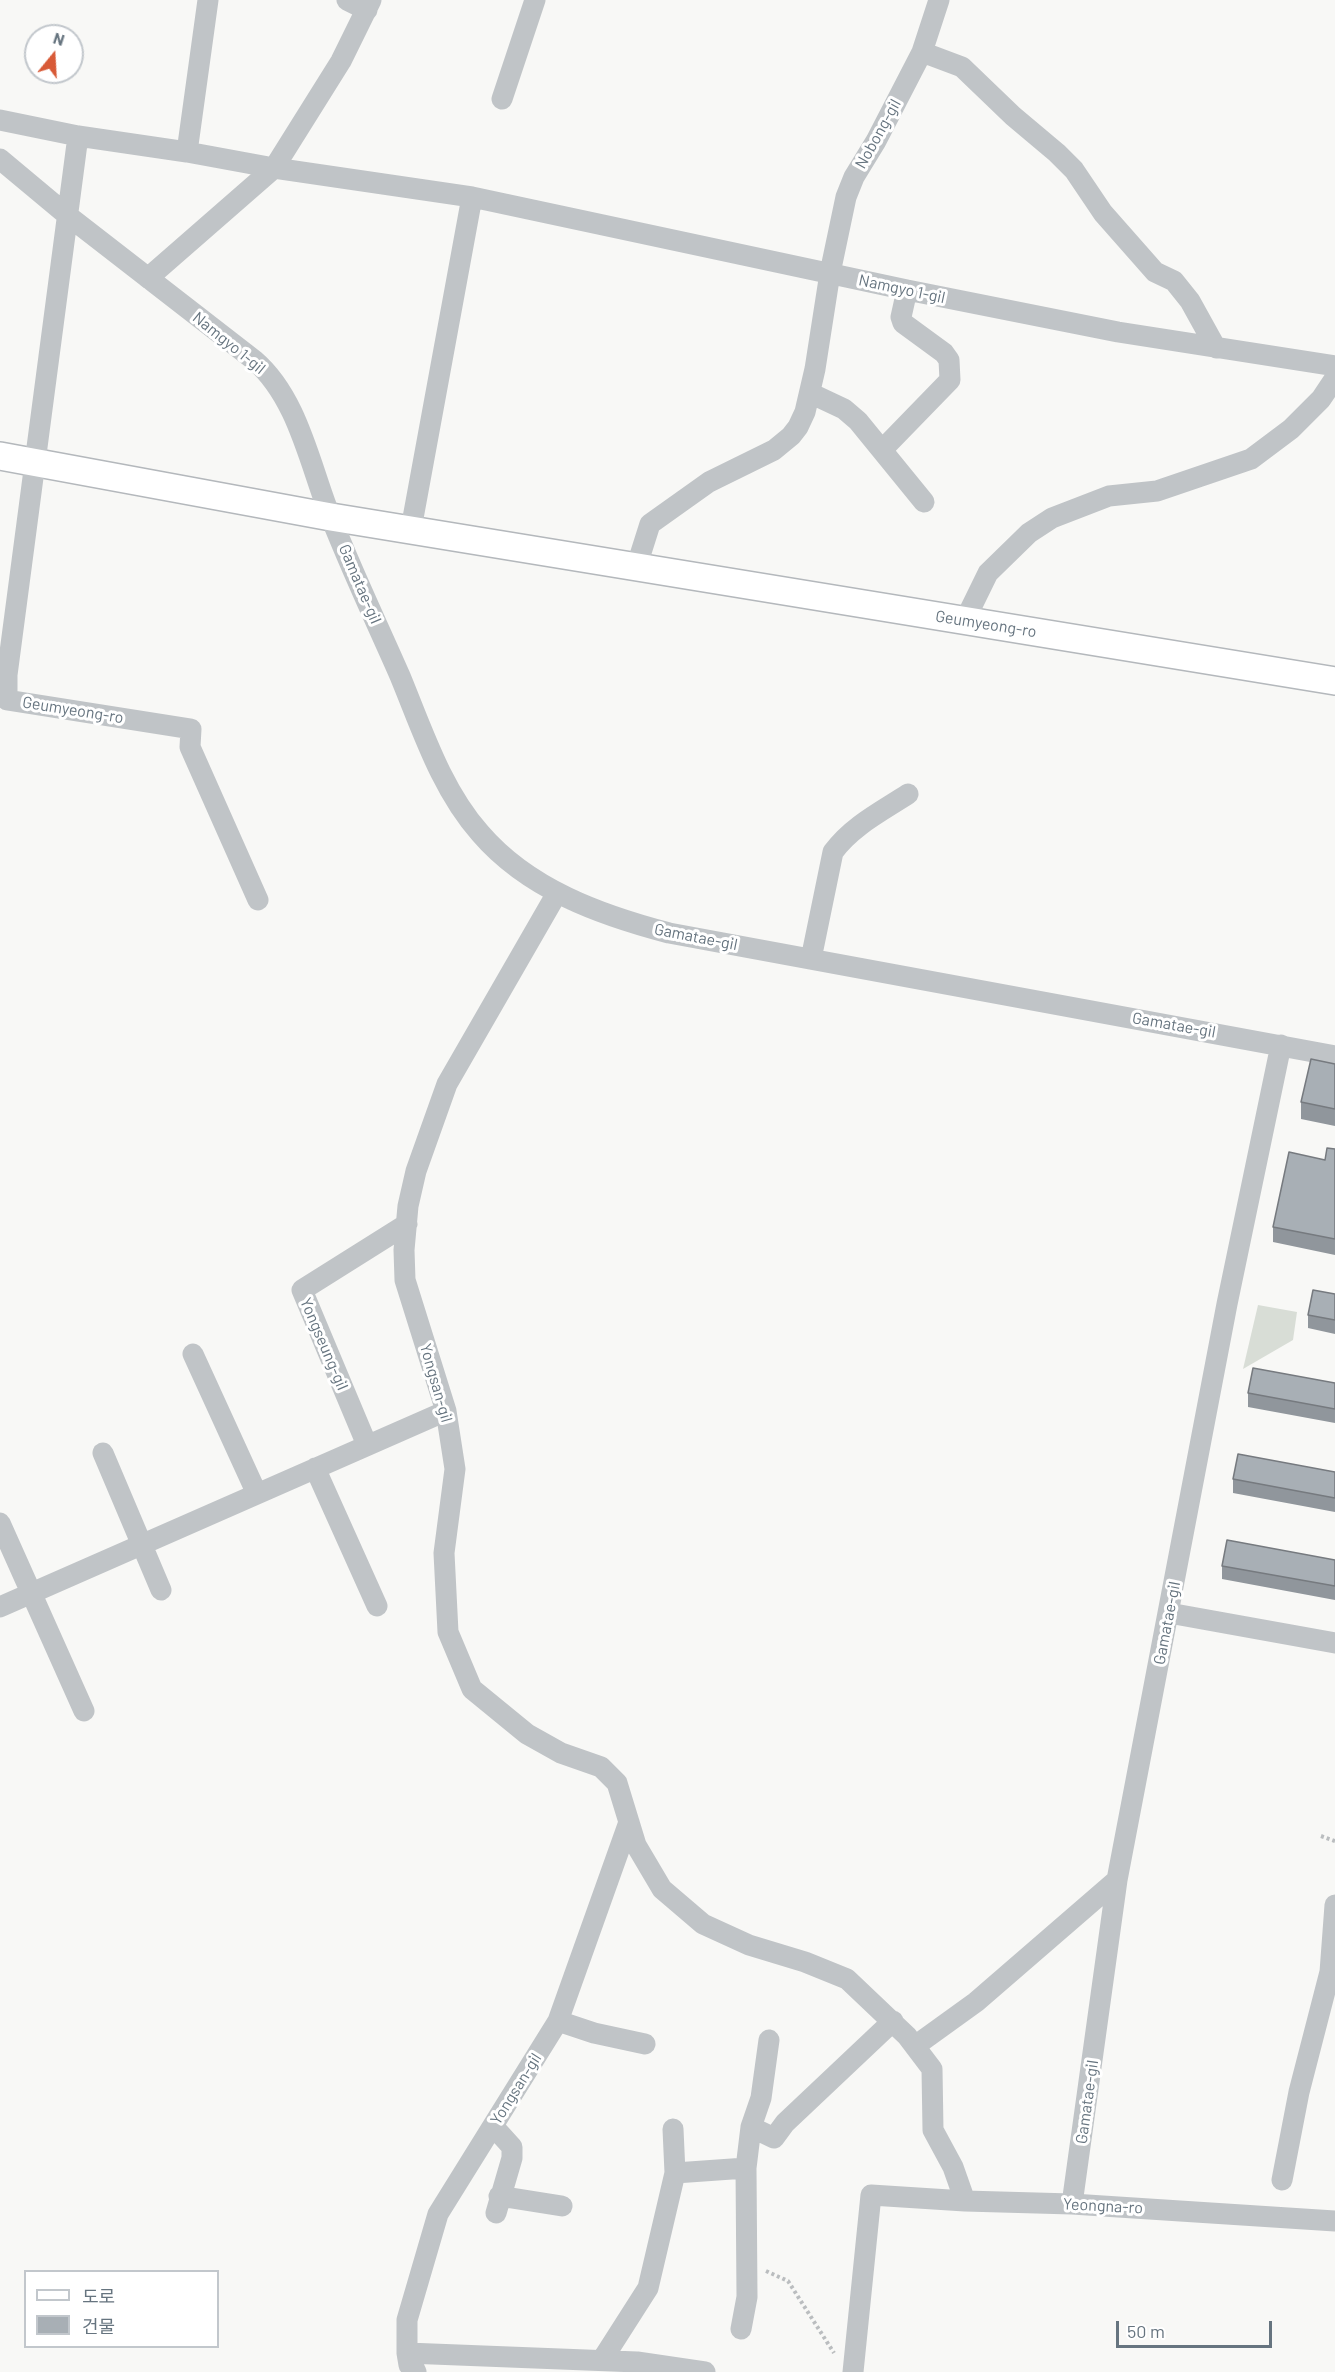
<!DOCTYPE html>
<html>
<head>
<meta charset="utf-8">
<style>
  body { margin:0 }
  #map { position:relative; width:1335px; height:2372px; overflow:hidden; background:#f8f8f6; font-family:Barlow,"Noto Sans KR",sans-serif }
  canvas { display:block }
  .legend { position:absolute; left:24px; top:2270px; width:195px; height:78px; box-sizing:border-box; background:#fff; border:2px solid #c2c7cc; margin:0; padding:8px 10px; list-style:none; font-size:18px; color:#66747f }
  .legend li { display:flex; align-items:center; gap:12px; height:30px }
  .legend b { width:30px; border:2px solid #c2c7cc }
  .north { position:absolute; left:24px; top:24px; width:60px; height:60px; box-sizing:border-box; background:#fff; border:2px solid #c2c7cc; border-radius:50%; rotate:18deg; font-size:16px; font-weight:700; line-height:24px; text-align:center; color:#66747f }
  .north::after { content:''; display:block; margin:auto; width:21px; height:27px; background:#d85a37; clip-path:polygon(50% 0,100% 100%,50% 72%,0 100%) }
  .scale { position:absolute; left:1116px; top:2321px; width:156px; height:27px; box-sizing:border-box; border:3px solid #66747f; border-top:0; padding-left:8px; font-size:18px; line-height:21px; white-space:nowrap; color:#66747f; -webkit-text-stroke:4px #fff; paint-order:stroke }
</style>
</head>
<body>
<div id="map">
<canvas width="1335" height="2372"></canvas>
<ul class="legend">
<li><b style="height:8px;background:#fff"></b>도로</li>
<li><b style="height:16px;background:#a8afb5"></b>건물</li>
</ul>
<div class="north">N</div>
<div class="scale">50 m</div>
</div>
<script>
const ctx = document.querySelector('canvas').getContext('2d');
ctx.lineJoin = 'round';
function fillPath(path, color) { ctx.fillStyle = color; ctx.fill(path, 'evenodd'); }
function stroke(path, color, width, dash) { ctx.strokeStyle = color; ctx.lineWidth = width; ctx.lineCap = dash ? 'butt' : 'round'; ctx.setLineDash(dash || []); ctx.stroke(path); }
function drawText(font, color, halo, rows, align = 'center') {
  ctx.font = font + ' Barlow,sans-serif'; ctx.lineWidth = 6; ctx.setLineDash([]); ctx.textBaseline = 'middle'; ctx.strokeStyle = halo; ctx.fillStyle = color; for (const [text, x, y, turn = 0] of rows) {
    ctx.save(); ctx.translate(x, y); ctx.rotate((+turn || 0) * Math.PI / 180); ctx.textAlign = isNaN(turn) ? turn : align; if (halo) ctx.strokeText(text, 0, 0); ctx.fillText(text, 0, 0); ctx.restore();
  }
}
fillPath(new Path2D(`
  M1258,1305L1297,1312L1293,1340L1243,1369Z`), '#d8ddd6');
const major = new Path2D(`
  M0,456L331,517L1335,681`);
stroke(major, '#b4b8bc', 30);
stroke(new Path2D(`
  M1321,1836L1335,1841
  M766,2271L788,2281L834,2353`), '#babdbf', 4, [3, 3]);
stroke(new Path2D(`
  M347,0L367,10
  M922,52L962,67L1013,116L1057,153L1074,170L1103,213L1155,272L1174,281L1190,301L1216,348
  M502,99L535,0
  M0,120L78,136L187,152L274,168L472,197L907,290L1118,332L1335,366
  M78,136L7,675V700L191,729L190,747L258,900
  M187,152L208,0
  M0,159L67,215L254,360C295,395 308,456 326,505C348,563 375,619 400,676C422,729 441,789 480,833C528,889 600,915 669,933L1335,1056
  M148,278L274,168L341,61L371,0
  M810,393L844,409L858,421L924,502
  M882,450L950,380L949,360L944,353L903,323L901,317L907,290
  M411,529L472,197
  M637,565L650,524L709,482L774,450L791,436L798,427L805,412L815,369L830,273L846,197L854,177L876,141L922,52L939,0
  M965,620L988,573L1029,533L1052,518L1109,496L1157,491L1251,459L1291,429L1321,399L1335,378
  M557,893L447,1084L416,1171L408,1206L404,1250L405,1280L446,1411L455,1469L444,1553L448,1632L472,1689L527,1734L561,1753L601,1767L617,1783L636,1845L662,1889L703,1924L749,1945L805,1962L847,1979L907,2036L932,2069L933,2130L953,2167L965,2201
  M811,959L833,852C852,826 882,811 908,794
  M193,1354L257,1494
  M367,1445L302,1290L407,1224
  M103,1453L161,1590
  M315,1468L377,1606
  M0,1523L84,1711
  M0,1607L446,1411
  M1169,1613L1335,1643
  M558,2021L594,2033L645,2044
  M915,2046L976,2002L1117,1880
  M493,2126L512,2147V2158L496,2213
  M751,2127L761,2098L769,2040
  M675,2173L746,2168
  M1282,2180L1299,2092L1330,1972L1335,1905
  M499,2196L562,2206
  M1072,2204L1117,1880L1227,1304L1281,1045
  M741,2329L747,2297L746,2168L751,2127L774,2138L785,2123L893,2021
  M602,2360L648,2288L675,2173L673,2129
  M409,2365L407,2353L637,2362L705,2372
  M416,2372L407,2353V2320L438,2214L558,2021L629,1822
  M853,2372L871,2195L965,2201L1072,2204L1335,2221`), '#c0c4c7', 21);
stroke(major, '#fff', 27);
fillPath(new Path2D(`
  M1335,1064V1126L1301,1119V1102Z
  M1335,1149V1255L1273,1242V1227L1325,1160Z
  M1335,1294V1334L1308,1328V1315Z
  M1335,1383V1423L1248,1407V1393Z
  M1335,1472V1512L1233,1493V1479Z
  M1335,1560V1600L1222,1579V1566Z`), '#90969c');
const building = new Path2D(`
  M1311,1059L1335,1064V1109L1301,1102Z
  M1327,1148L1335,1149V1239L1273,1227L1289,1152L1325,1160Z
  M1313,1290L1335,1294V1320L1308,1315Z
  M1253,1368L1335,1383V1409L1248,1393Z
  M1238,1454L1335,1472V1498L1233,1479Z
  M1227,1540L1335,1560V1586L1222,1566Z`);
fillPath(building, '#a8afb5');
stroke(building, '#767a7f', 1.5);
drawText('16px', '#66747f', '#fff', [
  ["Nobong-gil",878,134,-61],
  ["Namgyo 1-gil",902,289,12],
  ["Namgyo 1-gil",229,343,39],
  ["Gamatae-gil",360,584,67],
  ["Geumyeong-ro",986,624,9],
  ["Geumyeong-ro",73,710,9],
  ["Gamatae-gil",696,937,11],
  ["Gamatae-gil",1174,1025,10],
  ["Yongseung-gil",324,1344,67],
  ["Yongsan-gil",436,1383,74],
  ["Gamatae-gil",1167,1623,-79],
  ["Yongsan-gil",516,2089,-58],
  ["Gamatae-gil",1087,2102,-82],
  ["Yeongna-ro",1103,2206,3]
]);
</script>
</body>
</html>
